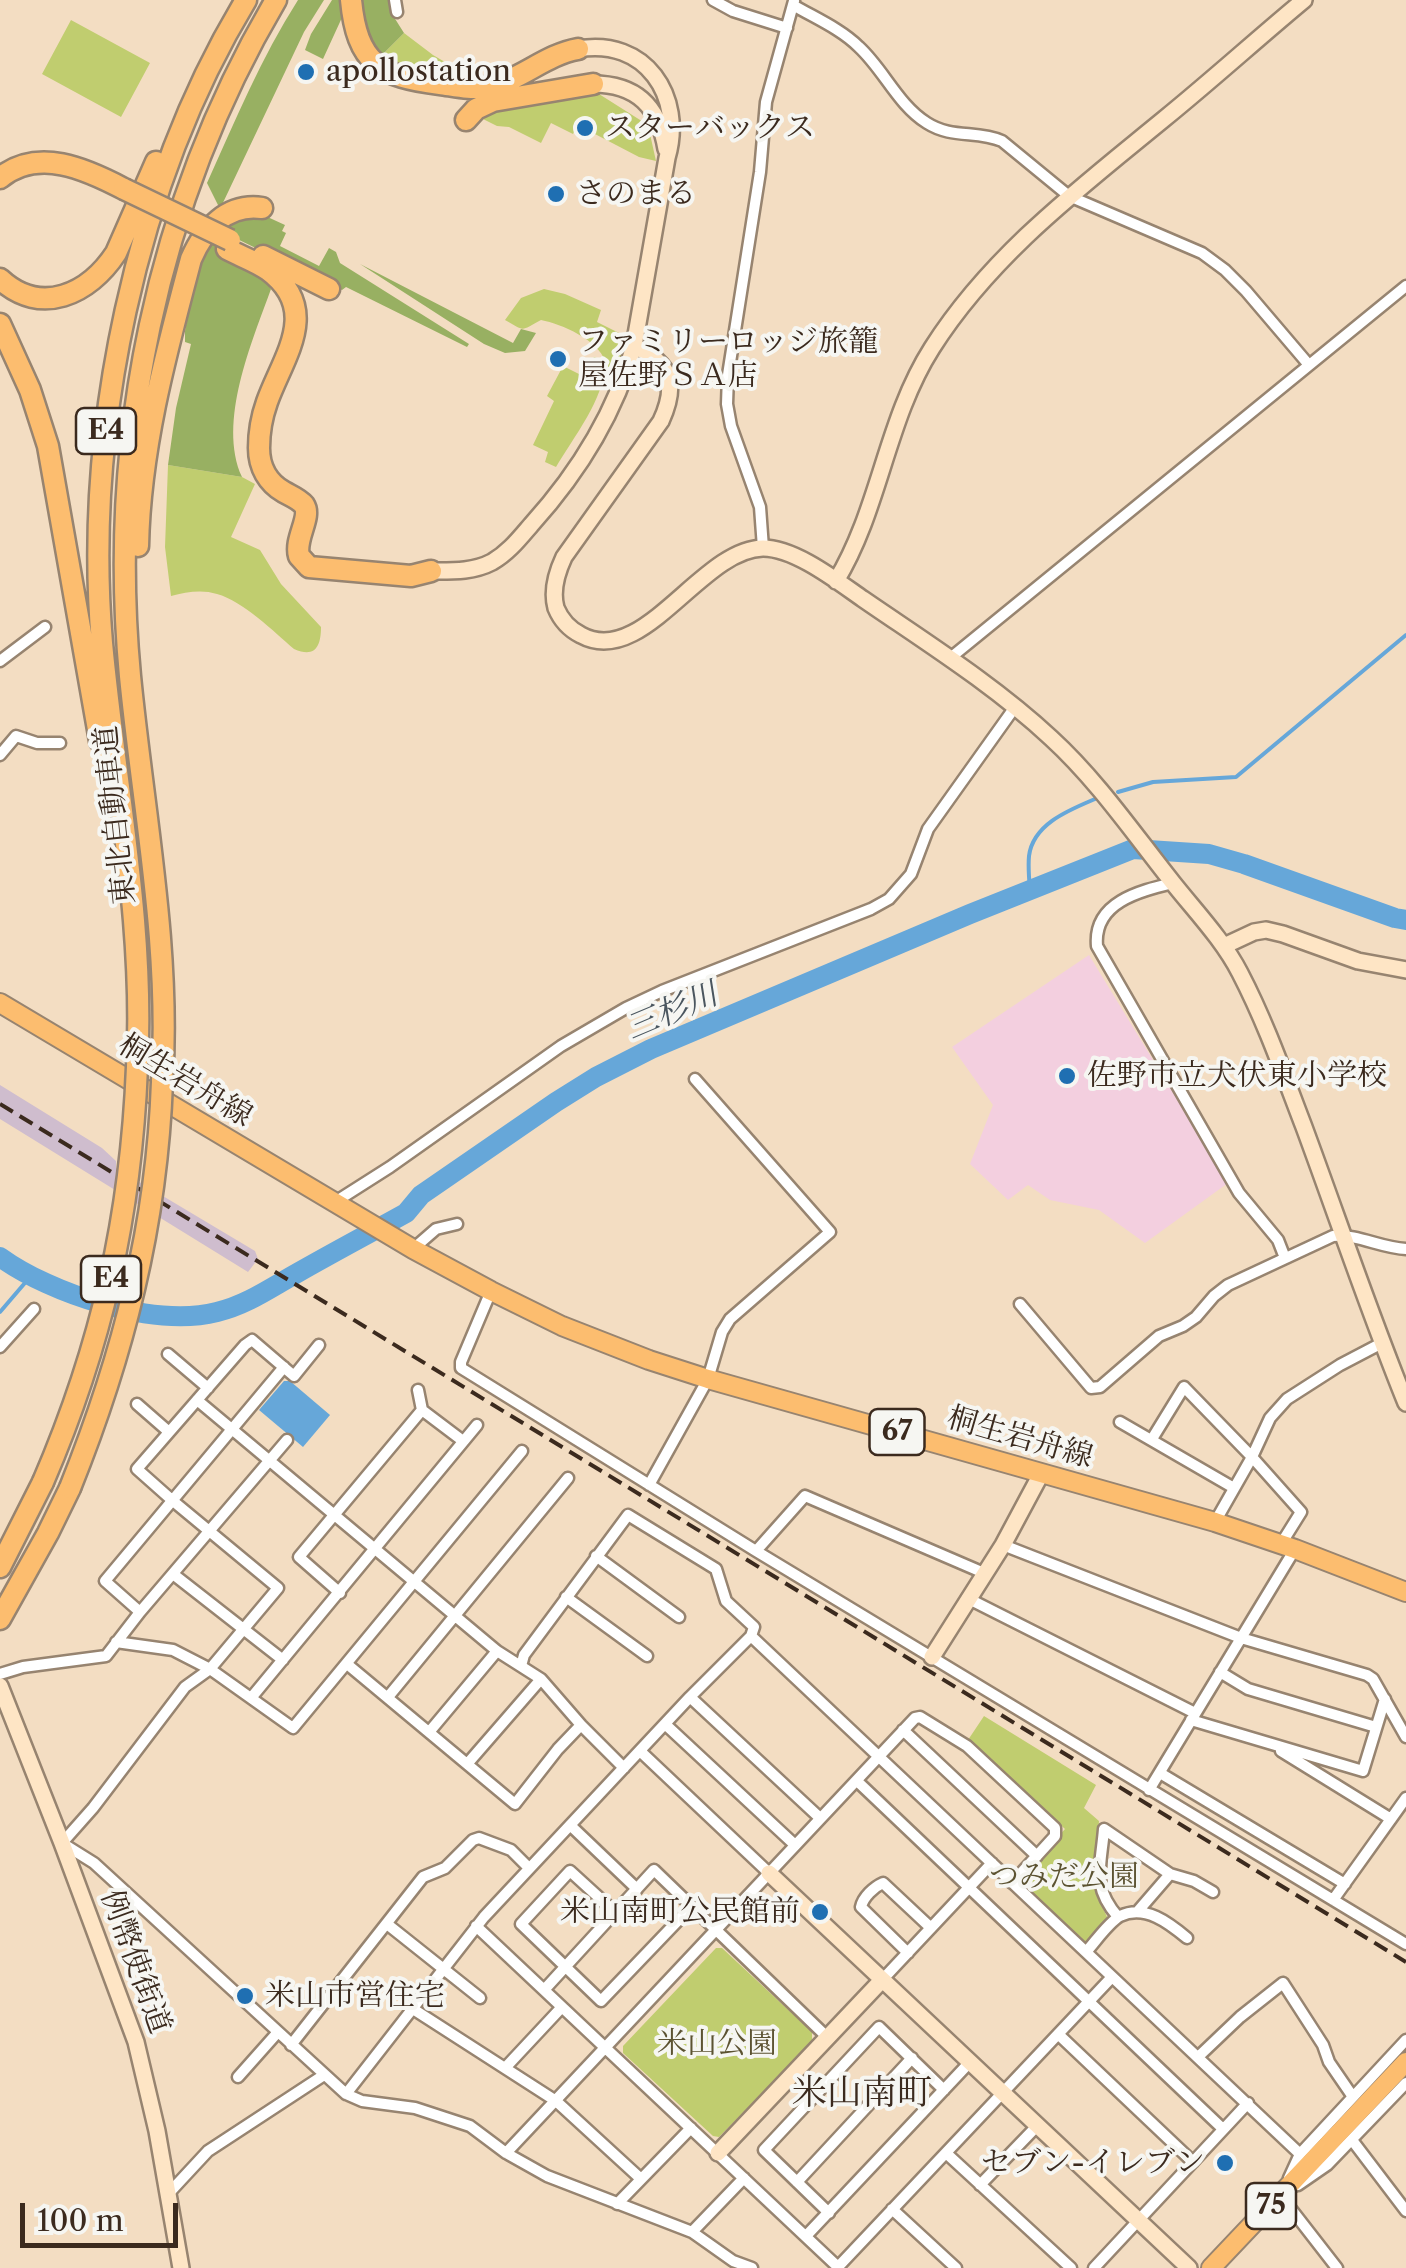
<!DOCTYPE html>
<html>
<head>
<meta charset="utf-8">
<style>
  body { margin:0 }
  #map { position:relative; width:1406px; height:2268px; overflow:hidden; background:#f3ddc2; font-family:"Libre Caslon Text",serif }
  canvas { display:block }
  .scale { position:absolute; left:20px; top:2203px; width:158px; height:45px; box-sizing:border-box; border:5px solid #3b2a1e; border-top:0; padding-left:12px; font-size:30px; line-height:35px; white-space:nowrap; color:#3b2a1e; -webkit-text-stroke:8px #f6f6f2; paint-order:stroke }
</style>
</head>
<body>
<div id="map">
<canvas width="1406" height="2268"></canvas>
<div class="scale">100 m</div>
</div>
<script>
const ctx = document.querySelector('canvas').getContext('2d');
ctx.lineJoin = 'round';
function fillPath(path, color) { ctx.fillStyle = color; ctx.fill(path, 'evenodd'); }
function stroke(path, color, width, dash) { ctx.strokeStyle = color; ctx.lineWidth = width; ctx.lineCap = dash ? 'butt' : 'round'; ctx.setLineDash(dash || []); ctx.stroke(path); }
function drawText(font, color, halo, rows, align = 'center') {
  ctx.font = font + ' "Libre Caslon Text","Noto Serif JP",serif'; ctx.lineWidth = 8; ctx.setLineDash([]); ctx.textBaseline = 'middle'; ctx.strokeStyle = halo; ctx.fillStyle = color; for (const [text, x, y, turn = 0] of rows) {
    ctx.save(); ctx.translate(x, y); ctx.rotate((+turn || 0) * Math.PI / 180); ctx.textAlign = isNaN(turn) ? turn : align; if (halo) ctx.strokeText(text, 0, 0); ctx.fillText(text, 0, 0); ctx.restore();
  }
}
fillPath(new Path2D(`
  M1089,955L1228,1183L1145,1243L1099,1210L1050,1200L1028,1185L1008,1200L970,1164L993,1105L952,1047Z`), '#f3cfdf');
fillPath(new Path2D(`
  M0,1085L102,1148L116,1161V1168L255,1251L258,1259L248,1272L0,1119Z`), '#cfbdce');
fillPath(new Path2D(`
  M71,20L150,63L121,117L42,74Z
  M404,33L433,55L462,72L455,73L406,70L380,57Z
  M579,93L599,94L648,125L656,161L639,157L593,133L596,124L582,117L573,134L551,123L541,143L509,127L497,126L479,117L497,107Z
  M544,289L565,294L601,310L597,322L629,338L614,372L605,364C605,398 573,438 556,467L545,462L548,452L533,445L554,401L547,396L563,366L583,376L594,357L605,361C598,340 562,324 541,320C520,331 526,332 505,320L521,298Z
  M168,465L242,477L255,484L231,537L260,550L281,584L321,627C321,647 315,658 294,649C274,632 243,601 217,594C202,589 186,592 171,596L165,547Z
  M984,1716L1096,1785L1084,1808L1099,1821L1095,1887C1097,1899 1105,1910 1109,1922L1088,1945L1020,1882V1878L1065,1829L968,1740Z
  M716,1948H722L812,2032V2042L719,2137L713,2136L623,2053V2046Z`), '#c0cd6f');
fillPath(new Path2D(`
  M298,0H324L304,32L220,209L207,183C235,121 261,58 298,0Z
  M332,0H346L345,11L323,59L305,50L311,34Z
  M355,0H391L392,14L404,33L380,57L369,47Z
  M261,214L285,225L282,231L286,233L280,246L319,266L329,248L336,252L340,263L469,344L467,347L346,287L342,290L231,236L271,289C252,342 217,422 242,477L168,465L176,408L191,344L185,342V331L196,268L227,218Z
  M360,264L513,343L521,329L536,333L525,351L505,353L484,344Z`), '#98b062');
fillPath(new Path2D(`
  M284,1381H290L330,1415L303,1447L259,1410Z`), '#66a7d9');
stroke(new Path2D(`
  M1118,792L1153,782L1236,777L1406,635
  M1030,890C1029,879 1028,867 1029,856C1033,824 1069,810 1095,799
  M0,1312L30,1277`), '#66a7d9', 4);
stroke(new Path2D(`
  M0,1257C51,1294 154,1328 217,1312C247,1305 272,1287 299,1272C334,1252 370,1233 406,1213L421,1195L556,1102L596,1077L651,1049L970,914L1133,849L1209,854L1244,864L1395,918L1406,920`), '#66a7d9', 20);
const street = new Path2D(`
  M395,0L397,12
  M713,0L733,11L787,28
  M793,5C815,18 841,29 859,47C884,70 898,105 927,123C952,139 977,130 1002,141L1069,196L1202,253L1225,270L1246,291L1309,365
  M763,548L760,507L731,426L727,404L728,375L760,172L766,102L794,1
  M949,659L1406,286
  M0,661L45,627
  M0,755L16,736L37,743H60
  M1173,883C1140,891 1093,902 1097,946L1239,1193L1278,1240L1285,1258
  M335,1202L390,1167L561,1046L626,1008L662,991L871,909L889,899L911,874L928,829L1015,707
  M413,1249L436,1229L457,1224
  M491,1291L461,1362V1368L756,1551L1406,1944
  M1020,1304L1091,1388L1100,1387L1159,1336L1183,1326L1196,1317L1214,1296L1228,1285L1333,1236C1358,1234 1381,1248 1406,1249
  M319,1345L294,1376L252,1340L245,1345L137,1469L173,1501L278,1588L210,1669L185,1687L93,1808L62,1843L94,1863L346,2094L362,2101L415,2108L470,2126L506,2153L547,2176L692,2232L733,2261L752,2268
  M0,1347L34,1309
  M168,1354L208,1388
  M418,1390L422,1410L463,1441
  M197,1400L497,1651L541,1679L581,1725L624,1768
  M137,1404L169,1432
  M1120,1422L1234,1488
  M1152,1439L1184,1387L1252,1457L1301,1512L1281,1544
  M649,1485L708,1379L722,1332L730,1319L830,1232L695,1079
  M1215,1522L1252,1457L1270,1418L1287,1399L1340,1365L1382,1343
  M1003,1545L1241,1638L1367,1675L1373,1679L1406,1737
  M756,1551L805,1496L984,1573
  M596,1556L679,1617
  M173,1574L283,1660
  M340,1593L299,1557L422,1410
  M566,1597L647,1656
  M967,1598L1195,1713
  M140,1612L105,1581L284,1367
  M116,1642L173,1650L210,1669L293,1728L522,1451
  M347,1664L515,1804L558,1749L581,1725
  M521,1666L524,1655L628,1515L716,1569L726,1601L754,1627L751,1636L1300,2154
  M1220,1672L1248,1689L1376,1727
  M0,1674L23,1667L106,1656L140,1612L287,1440
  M388,1697L568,1478
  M690,1697L820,1818
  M251,1698L477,1425
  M1191,1720L1363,1771L1385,1699
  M665,1724L795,1845
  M903,1730L1037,1856
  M430,1731L497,1651
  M640,1751L769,1873
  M1281,1751L1391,1819
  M468,1763L541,1679
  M1160,1773L1345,1884
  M857,1781L1223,2129
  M1149,1790L1295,1549
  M570,1825L637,1889
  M1333,1900L1406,1798
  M1138,1911L1170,1874
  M616,1913L570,1871L521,1924L601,2001L692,1906
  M1118,1917C1091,1886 1101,1867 1104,1829L1170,1874L1194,1881L1213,1892
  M387,1924L480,1998
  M476,1926L839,2268
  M1086,1952C1096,1941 1108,1923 1120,1916C1145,1904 1169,1923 1187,1938
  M908,1953L861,1907C863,1897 874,1887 883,1883L931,1928
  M882,1980L992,1863
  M544,1990L654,1870L827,2037
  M413,2009L556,2101L641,2179
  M1058,2034L1193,2162
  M291,2045L423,1877L445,1868L473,1840L479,1838L511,1850L529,1868
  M1198,2057L1240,2017L1283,1983L1323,2045L1329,2062L1353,2097
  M505,2068L562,2007
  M238,2077L278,2032
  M346,2094L484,1917L690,1697L751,1636
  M1352,2140L1406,2211
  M506,2153L915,1718L920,1717L967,1746L1055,1828V1836L1012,1883
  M946,2153L1071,2268
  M1289,2178L1300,2154L1406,2040
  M797,2182L912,2058
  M980,2185L1037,2126
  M1298,2185L1327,2165L1406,2083
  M169,2193L208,2151L324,2075
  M1282,2194L1281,2196L1337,2268
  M617,2204L691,2128
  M892,2209L956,2268
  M829,2213L764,2150L879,2027L944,2090
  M692,2232L744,2178
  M806,2236L970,2062
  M838,2267L1112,1977
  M1094,2268L1248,2103`);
const secondary = new Path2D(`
  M593,84C637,84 659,107 666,149
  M634,346C671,363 678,384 661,421L564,557C557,572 551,590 556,608C561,620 569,629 581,635C643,669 701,549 763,548C795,548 837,581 863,599C927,643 994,685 1051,738C1097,780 1134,834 1173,883C1196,912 1223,940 1240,973C1266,1023 1284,1075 1304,1127C1338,1219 1369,1312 1406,1403
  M431,571C452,571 473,572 492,562C508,553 519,539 531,525C578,473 615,414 634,346L667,158C685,96 645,37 578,49
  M836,581C880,509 886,420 932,348C991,255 1080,188 1164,119C1212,80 1257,39 1304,0
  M1224,946L1254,932L1266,930L1283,934L1358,961L1406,970
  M932,1657L1003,1545L1041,1474
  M0,1686L62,1843L136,2042L157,2131L181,2268
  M769,1873L1189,2268
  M718,2153L882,1980`);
const primary = new Path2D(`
  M0,1003L413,1249L491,1291L562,1326L649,1360L708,1379L1215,1522L1295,1549L1406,1592
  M1211,2268L1406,2062`);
const highway = new Path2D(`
  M351,0C357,63 380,77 440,84C455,86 471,90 486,87C519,82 544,55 578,49
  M466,120L476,109L493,101L593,84
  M0,178C38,147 86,169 124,189
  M227,249C240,256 255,261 268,270C322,310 283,357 267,402C262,416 259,433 259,448C259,467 268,483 284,492C291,496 299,499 304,505C312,517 294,539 299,556L309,567L411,576L431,571
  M263,256L329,289
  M0,279C41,317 89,294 116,253L156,162
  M0,324L30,390L48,446L100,741
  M138,546C140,448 166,353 191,259C204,229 227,203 262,208
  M137,1067C145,925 115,784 102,643C84,431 135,183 246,0
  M162,1082C171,946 143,810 130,676C108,441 156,203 276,0
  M0,1567L43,1482
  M0,1619L48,1533L70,1488`);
stroke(street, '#978470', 15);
stroke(secondary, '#978470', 20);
stroke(primary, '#978470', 22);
stroke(highway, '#978470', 25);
stroke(street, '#fff', 10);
stroke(secondary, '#fee5c5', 15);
stroke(primary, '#fcbd6f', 18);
stroke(highway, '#fcbd6f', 20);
stroke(new Path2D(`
  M0,1104L1406,1962`), '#3b2a1e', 4, [15, 8]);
const highwayBridge = new Path2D(`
  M124,189L230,240
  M43,1482C102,1345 131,1216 137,1067
  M70,1488C123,1356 157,1225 162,1082`);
stroke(highwayBridge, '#978470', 25, []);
stroke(highwayBridge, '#fcbd6f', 20);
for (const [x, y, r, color] of [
  [306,72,10,"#1f6fb2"],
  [585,128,10,"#1f6fb2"],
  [556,194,10,"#1f6fb2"],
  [558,359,10,"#1f6fb2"],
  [1067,1076,10,"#1f6fb2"],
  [820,1912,10,"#1f6fb2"],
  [245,1996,10,"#1f6fb2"],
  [1225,2163,10,"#1f6fb2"]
]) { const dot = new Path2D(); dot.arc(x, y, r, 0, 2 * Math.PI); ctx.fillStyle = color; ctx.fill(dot); stroke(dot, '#f6f6f2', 4); }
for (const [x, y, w] of [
  [106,431,60],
  [111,1279,60],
  [897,1432,55],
  [1271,2206,50]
]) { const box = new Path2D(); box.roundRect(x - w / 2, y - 23, w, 46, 8); ctx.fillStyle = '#f6f6f2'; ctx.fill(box); stroke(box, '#3b2a1e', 2.5); }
drawText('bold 28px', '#3b2a1e', null, [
  ["E4",106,431],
  ["E4",111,1279],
  ["67",897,1432],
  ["75",1271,2206]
]);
drawText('30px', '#3b2a1e', '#f6f6f2', [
  ["apollostation",326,72],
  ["スターバックス",605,128],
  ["さのまる",576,194],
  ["ファミリーロッジ旅籠",578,342],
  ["屋佐野ＳＡ店",578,376],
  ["佐野市立犬伏東小学校",1087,1076],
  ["米山南町公民館前",800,1912,"right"],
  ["米山市営住宅",265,1996],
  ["セブン-イレブン",1205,2163,"right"]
], 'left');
drawText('30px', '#3b2a1e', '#f6f6f2', [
  ["東北自動車道",116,815,-96],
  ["桐生岩舟線",185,1081,31],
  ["桐生岩舟線",1020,1438,16],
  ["例幣使街道",135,1962,70]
]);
drawText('30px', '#5c5332', '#f6f6f2', [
  ["つみだ公園",1064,1877],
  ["米山公園",717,2044]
]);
drawText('italic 32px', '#4a565f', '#f6f6f2', [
  ["三杉川",672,1012,-23]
]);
drawText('35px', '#3b2a1e', '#f6f6f2', [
  ["米山南町",862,2094]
]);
</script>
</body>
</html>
